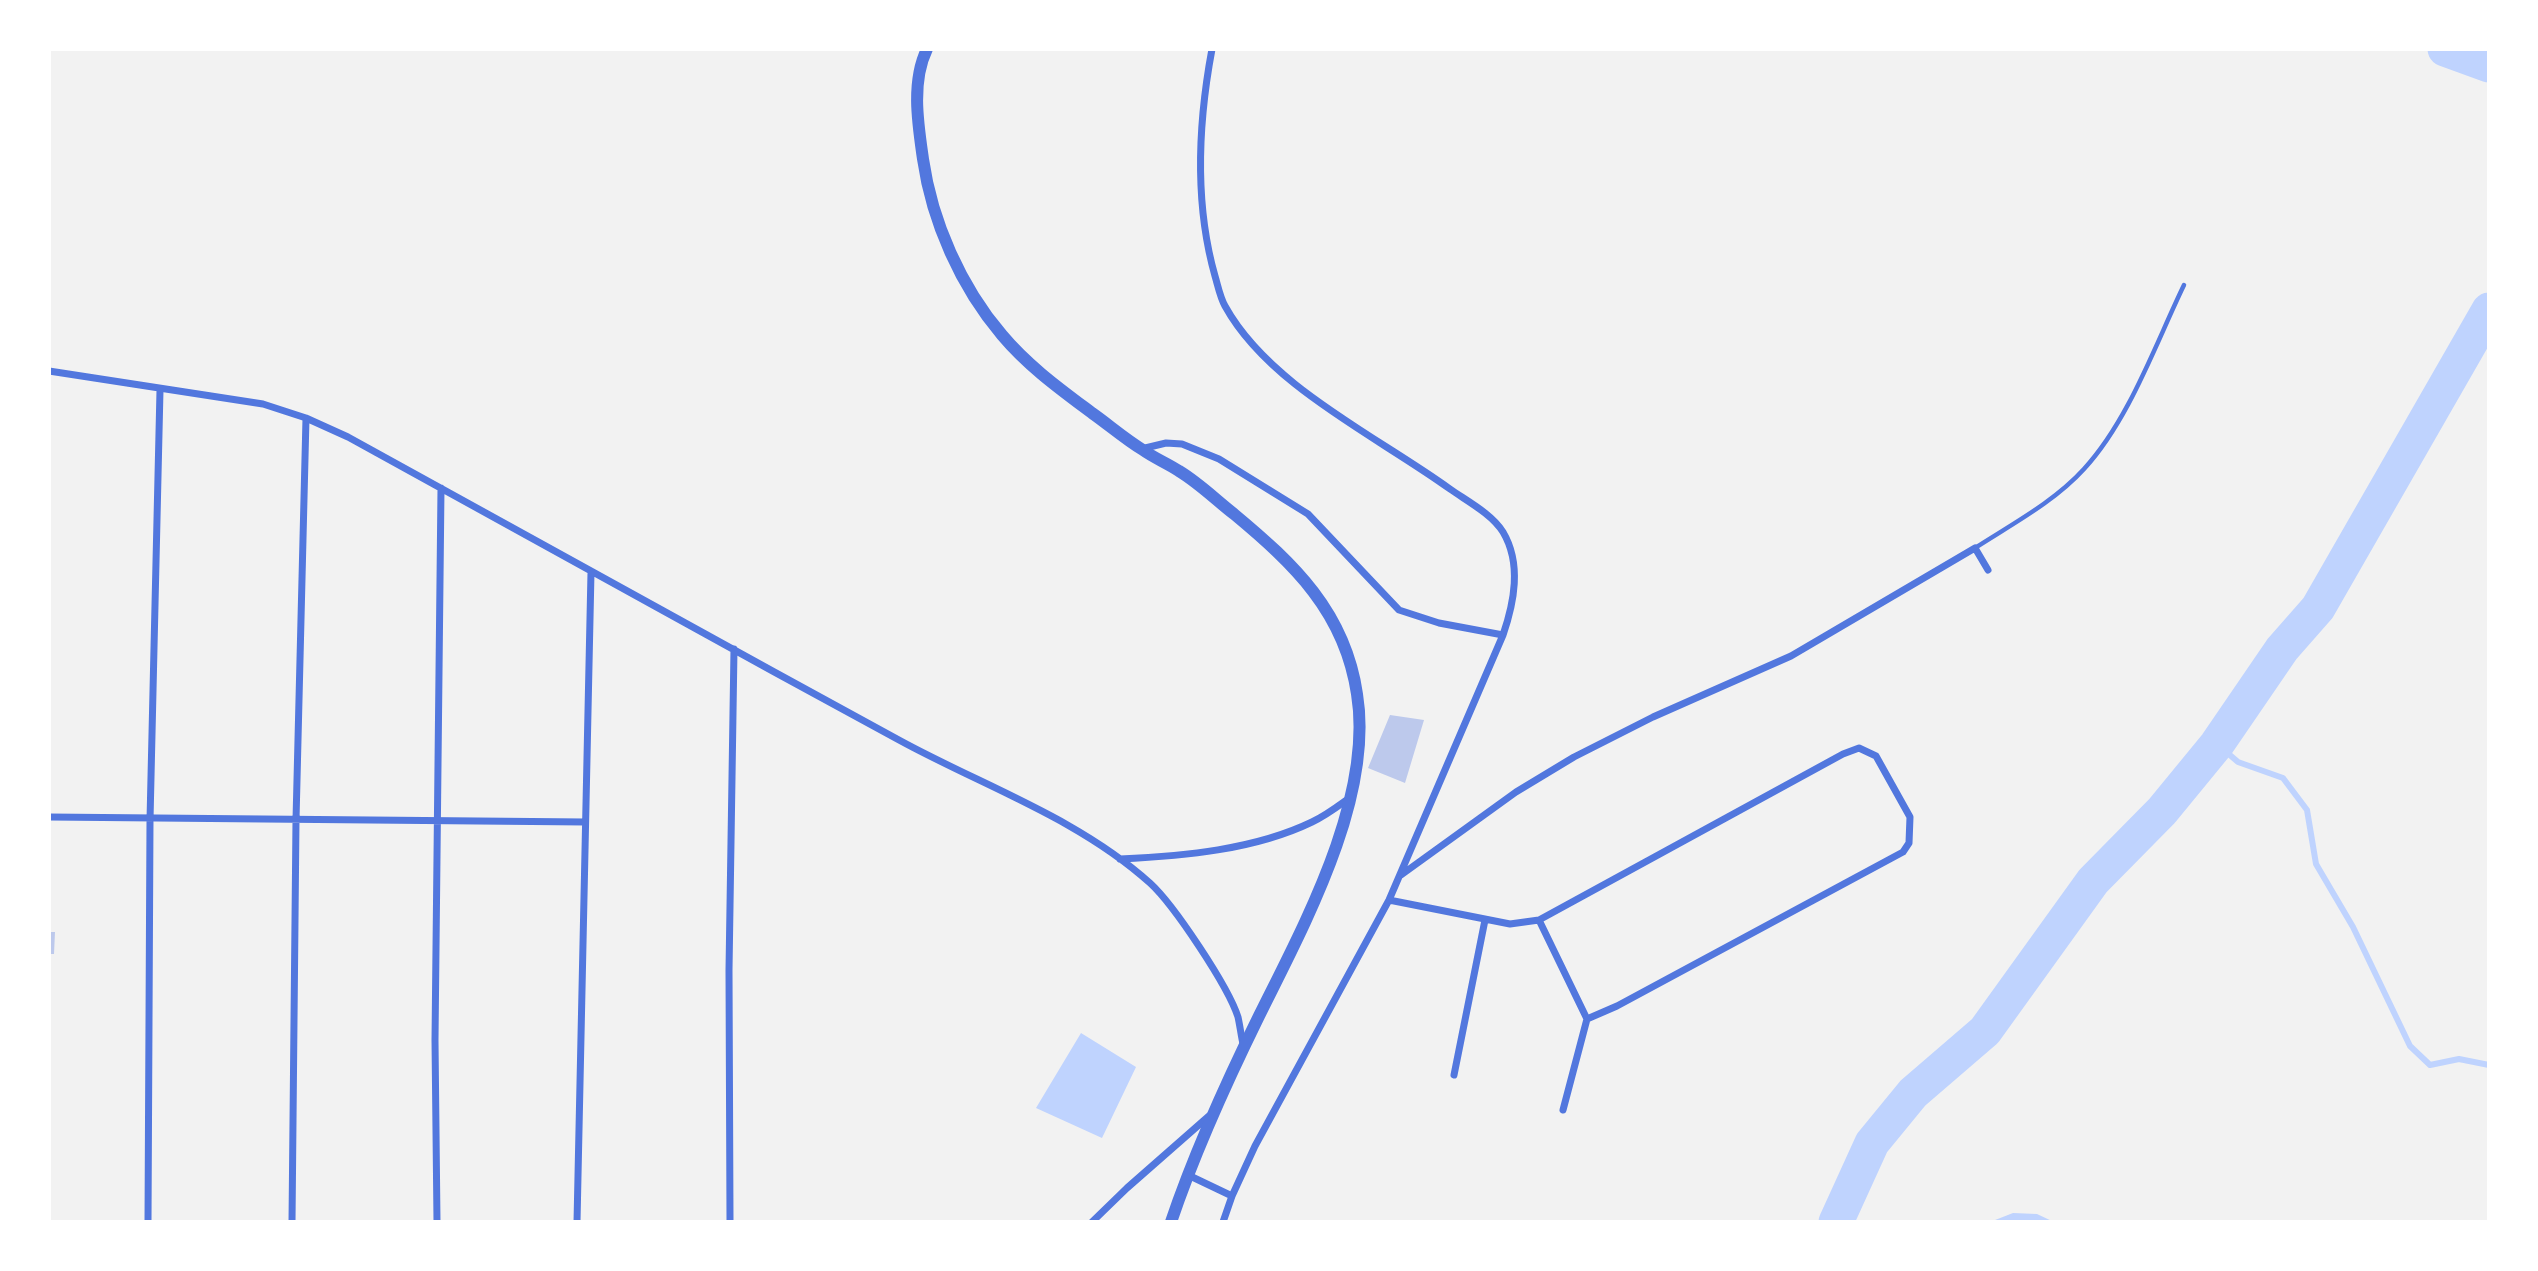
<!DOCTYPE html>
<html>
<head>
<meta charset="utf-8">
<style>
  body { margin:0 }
  #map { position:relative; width:2538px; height:1271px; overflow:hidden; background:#f2f2f2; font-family:Literata,serif }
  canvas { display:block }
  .frame { position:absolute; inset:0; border:51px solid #fff; pointer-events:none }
</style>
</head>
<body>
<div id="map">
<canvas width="2538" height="1271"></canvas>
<div class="frame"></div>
</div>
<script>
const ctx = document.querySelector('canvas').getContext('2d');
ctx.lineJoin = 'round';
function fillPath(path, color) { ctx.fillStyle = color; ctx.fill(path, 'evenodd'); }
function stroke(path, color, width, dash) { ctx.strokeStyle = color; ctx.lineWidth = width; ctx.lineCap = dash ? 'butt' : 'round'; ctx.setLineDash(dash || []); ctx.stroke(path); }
fillPath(new Path2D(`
  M1081,1033L1136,1067L1102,1138L1036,1108Z
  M2013,1213L2037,1214L2054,1222H1990Z`), '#bfd3fe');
stroke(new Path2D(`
  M2217,744L2238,762L2283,778L2307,810L2316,864L2353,927L2410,1046L2430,1065L2459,1059L2489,1065`), '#bfd3fe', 6);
stroke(new Path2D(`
  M2445,49L2489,65
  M1836,1222L1872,1143L1913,1093L1985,1031L2093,881L2162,811L2217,744L2282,649L2318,608L2489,310`), '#bfd3fe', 35);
fillPath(new Path2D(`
  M1390,715L1424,720L1405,783L1368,768Z
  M49,932H55L54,954H49Z`), '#bdc9ec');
stroke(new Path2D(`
  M1975,548C2012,524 2054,502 2084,469C2129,420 2155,345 2184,285`), '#5277de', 4.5);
stroke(new Path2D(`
  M1212,49C1198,124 1194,202 1215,276C1218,286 1220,297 1225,306C1269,386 1377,436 1450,489C1467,501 1492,514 1503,532C1522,564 1514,603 1503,635L1389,900L1255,1146L1232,1196L1223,1222
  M49,371L263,404L306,418L348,437C532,539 715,640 899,740C983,786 1078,818 1150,883C1174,905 1228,986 1238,1017C1240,1026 1241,1035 1243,1044
  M1141,449L1166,443L1182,444L1219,459L1308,514L1399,610L1439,623L1503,635
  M49,817L585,822
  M1120,859C1183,856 1254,850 1312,822C1325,816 1337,807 1348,799
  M1401,875L1516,792L1574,757L1653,717L1791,656L1975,548L1988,570
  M1389,900L1510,924L1539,920L1843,754L1859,748L1876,756L1910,817L1909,843L1903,852L1617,1006L1587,1019L1539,920
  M1454,1075L1485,920
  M1563,1110L1587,1019
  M1188,1175L1232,1196
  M148,1222L150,820L160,390
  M292,1222L296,820L306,418
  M437,1222L435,1040L441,488
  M577,1222L591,572
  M730,1222L729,970L734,649
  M1092,1222L1127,1188L1209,1116`), '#5277de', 7);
stroke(new Path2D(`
  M927,49C911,82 918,124 923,159C932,222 961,287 1002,335C1028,366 1060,389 1092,413C1109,425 1125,439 1143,450C1154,458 1167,463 1179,471C1199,483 1216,500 1234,514C1294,564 1345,612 1357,694C1374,798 1304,925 1259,1016C1226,1083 1195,1151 1171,1222`), '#5277de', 12);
</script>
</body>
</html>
